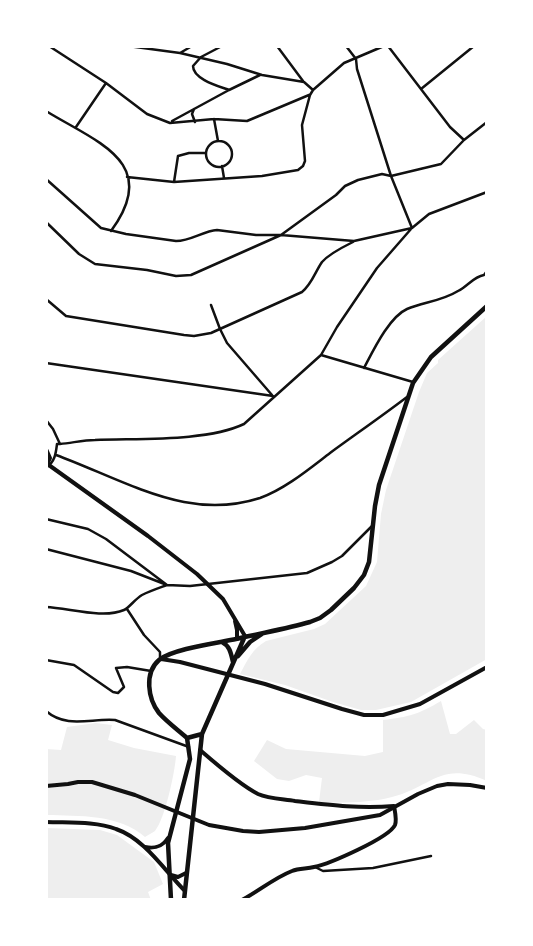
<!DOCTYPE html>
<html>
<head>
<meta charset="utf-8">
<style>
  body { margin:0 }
  #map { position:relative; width:533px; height:946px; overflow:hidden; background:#fff; font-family:Inter,sans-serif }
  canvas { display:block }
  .frame { position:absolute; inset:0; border:48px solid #fff; pointer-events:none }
</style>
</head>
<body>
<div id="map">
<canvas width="533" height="946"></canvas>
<div class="frame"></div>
</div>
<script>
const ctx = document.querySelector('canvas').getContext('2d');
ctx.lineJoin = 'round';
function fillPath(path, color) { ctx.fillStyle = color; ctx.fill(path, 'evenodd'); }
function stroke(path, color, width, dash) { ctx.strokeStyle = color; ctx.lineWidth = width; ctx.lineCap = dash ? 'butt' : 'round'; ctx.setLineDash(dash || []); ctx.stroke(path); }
fillPath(new Path2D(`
  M487,316V659L411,702L376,710H361L333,702L285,685L240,674C247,661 252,649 266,641L314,629L325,624L366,586L377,562L381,514L386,490L419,392L427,373L438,363V360Z
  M441,701L450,734H456L474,720L483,729L487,730V781C441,760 432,787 392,797C370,803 341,803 319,802L322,778L306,775L289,781L277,779L254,761L267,740L286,749L365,756L383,752V720C409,717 419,714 441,701Z
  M96,723L112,725L108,740L134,748L176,756C175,772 165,819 155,831C152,833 148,835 145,837C119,814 79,816 46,815V749L61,750L67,727Z
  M46,828L100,830L117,835L154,862L163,884L148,892L151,900H46Z`), '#eee');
stroke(new Path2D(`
  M49,46L106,83L147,114L170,123L214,119L247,121L309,95
  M128,46L180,53L192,46
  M222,46L201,57L193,66C193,79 218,86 229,90
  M277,46L303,81
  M346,46L356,59L357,69L391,176L412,228
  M388,46L450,127L464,140
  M180,53L227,64L262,75L304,82L313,90
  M421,89L474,46
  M194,109L192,114L195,122
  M46,111C96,142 162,162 111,231
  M214,119L218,141
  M172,121L229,90L260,75
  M76,127L106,83
  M206 154a13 13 0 1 1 26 0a13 13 0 1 1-26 0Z
  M222,166L224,178
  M127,177L174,182L262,176L298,170L303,166L305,161L302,125L310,95L313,90L344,63L384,46
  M46,179L101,228L126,234L176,241C191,241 203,231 217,230L256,235H281L354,241L412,228L429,214L487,192
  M174,182L178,156L189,153H206
  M46,222L79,254L95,264L147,270L176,276L191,275L281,235L336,195L345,186L358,180L382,174L391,176L441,164L464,140L487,122
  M46,299L66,316L184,335L194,336L211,333L302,292C312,284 315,272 322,262C330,253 343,247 353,242
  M211,305L220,329L227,343L272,395
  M321,355L413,382
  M46,363L273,396
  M364,368C373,351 389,317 407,309C424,302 442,301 458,291C468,286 473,277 484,275L487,271
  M46,420L53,429L60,444H57C56,452 55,463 46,467
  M60,444C72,443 83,440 95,440C137,438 206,442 244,424L321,355L337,327L377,268L411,229
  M56,455C97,470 142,494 184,502C210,507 235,506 260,498C285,489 309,469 330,453C356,434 382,416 407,397
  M46,519L88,529L106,539L167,585C159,588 150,591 142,595C135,599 129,608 124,610C103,619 69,608 46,607
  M46,549L131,571L167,585L190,586L307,573L332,562L342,556L372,526
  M127,609L144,635L160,652V658
  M46,660L74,665L113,692L118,693L124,687L116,668L127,667L151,671
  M46,711C67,729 91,718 115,720L189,747
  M315,867L323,871L373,868L431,856
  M422,900H435`), '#111', 2.5);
stroke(new Path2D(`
  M46,449L50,458L47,464
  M46,463L148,536L197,574L223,599L245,636
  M235,621L237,630V639
  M161,659L180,662L265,684L342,709L364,715H383L420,704L487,667
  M200,750C215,763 240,785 258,794C269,799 283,799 295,801C329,805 360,809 394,806C395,812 397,820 395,825C389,838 329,864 314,867C307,869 299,868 292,871C274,878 259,891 242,900`), '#111', 4);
stroke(new Path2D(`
  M46,786L68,784L78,782H92L135,795L209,825L243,831L259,832L305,828L380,815L418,794L437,786L448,784L470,785L487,788
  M46,822C69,823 95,821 116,829C145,839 164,870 185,891
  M145,847C155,849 162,847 168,838
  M171,875L178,877L186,873`), '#111', 4);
stroke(new Path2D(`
  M222,642C230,646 231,654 233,662
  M238,656L250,642L262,634
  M187,738C178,730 167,722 159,713C148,699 144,673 159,660C172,649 217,643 236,639C261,633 286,629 310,622L320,618L331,610L354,588L364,575L369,562L375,506L379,485L413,383L431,357L487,306
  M187,738L202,734
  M171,900L168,843L190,759L187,738
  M184,900L202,734L245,636`), '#111', 4.5);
</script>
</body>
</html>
